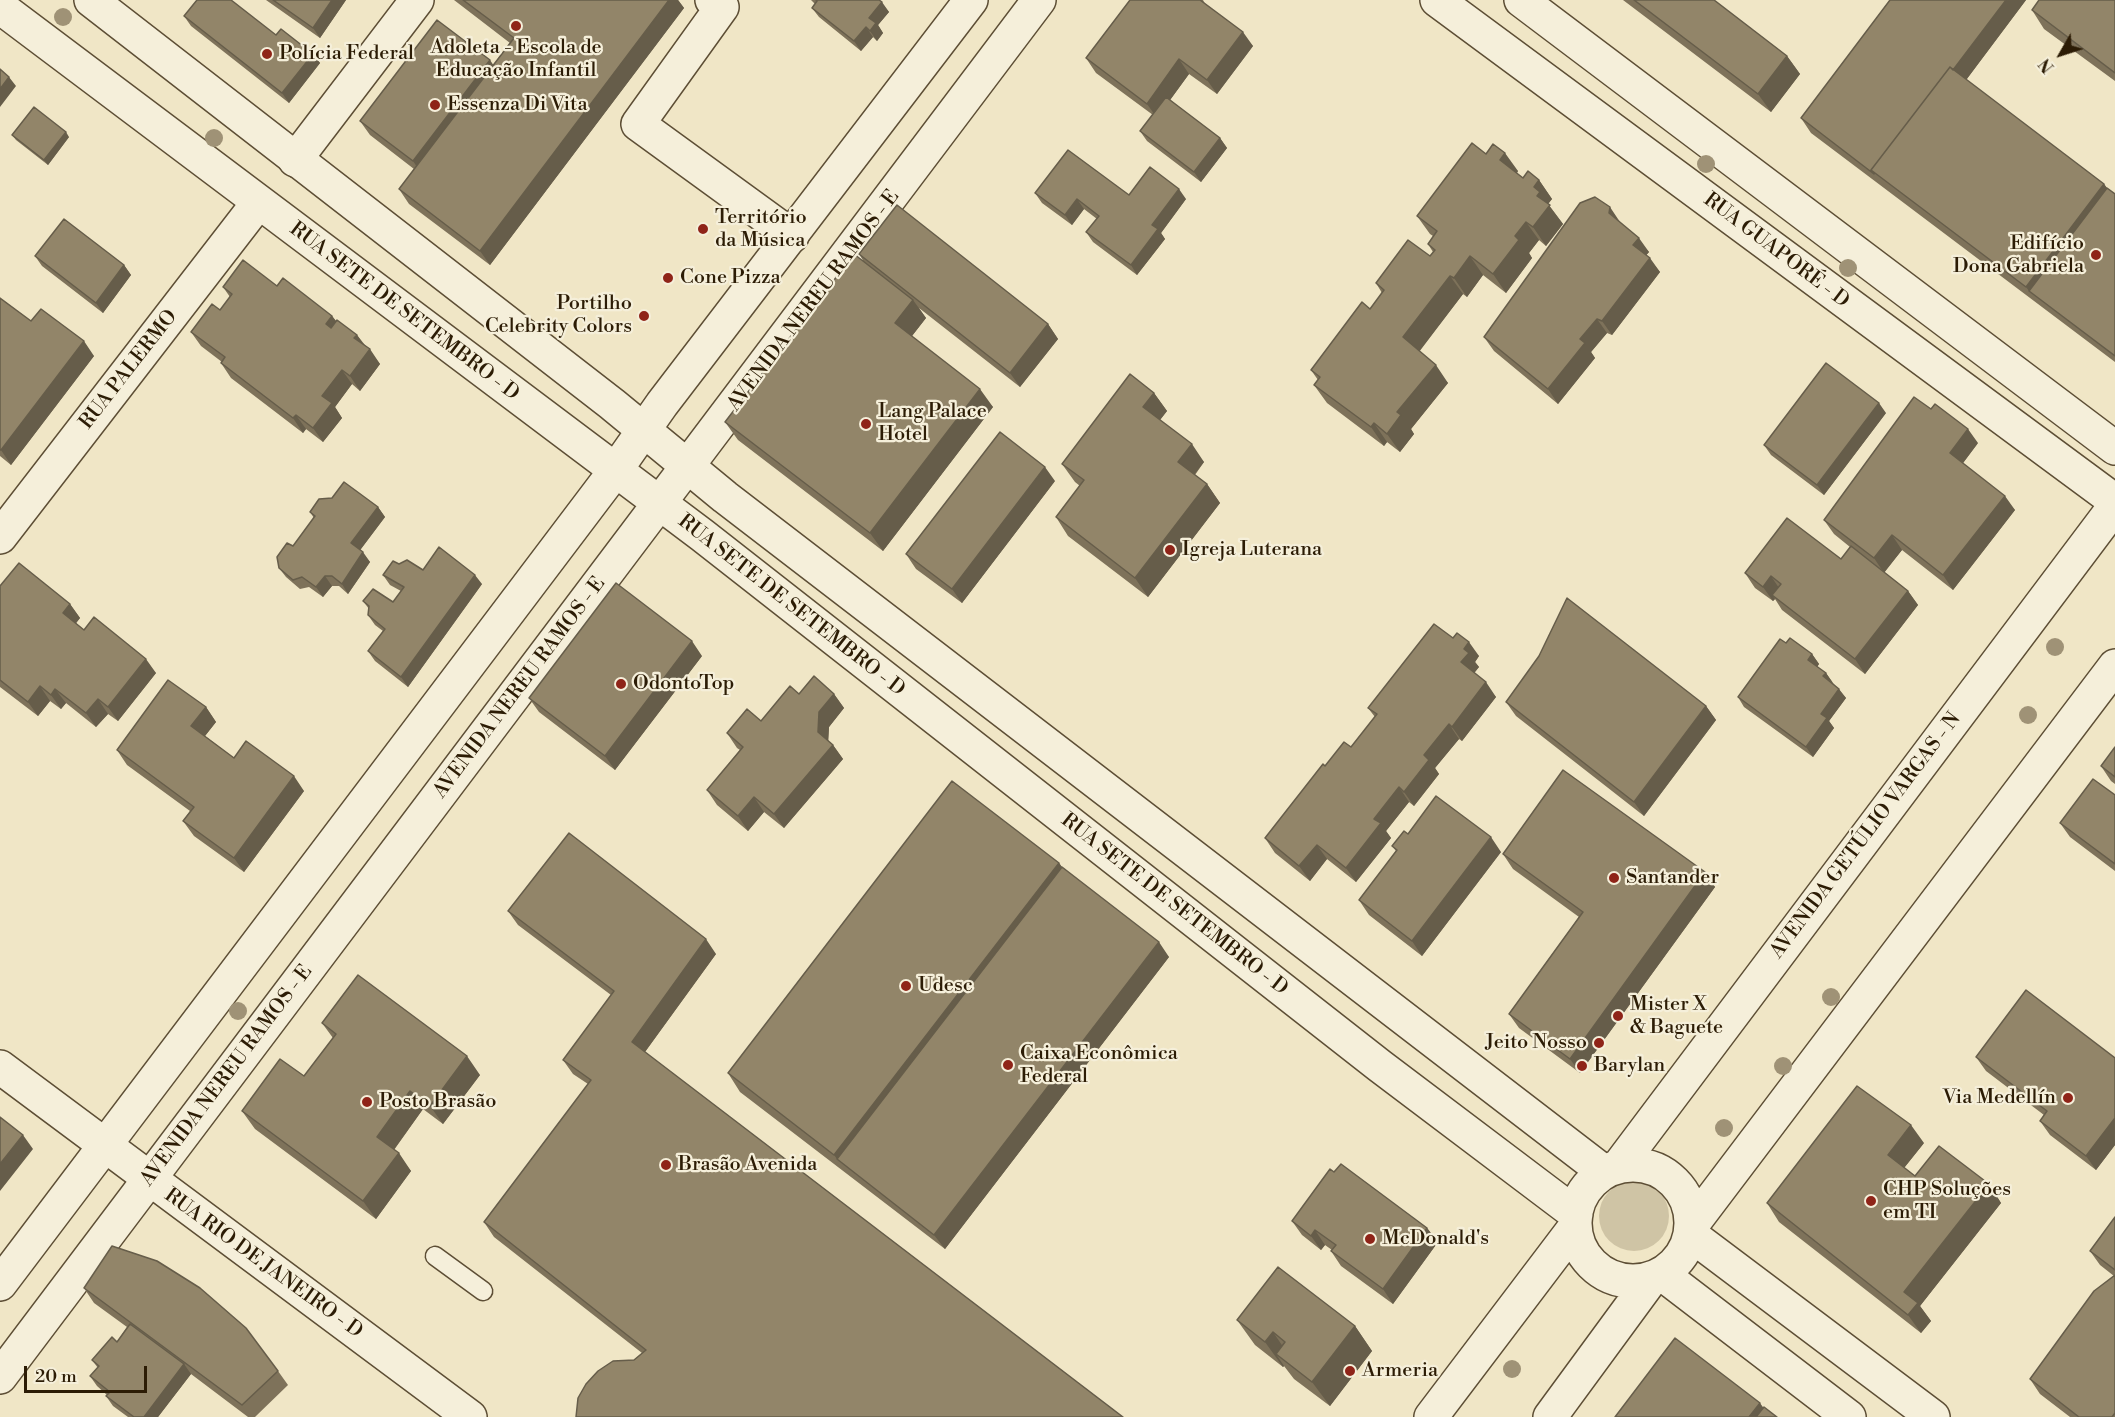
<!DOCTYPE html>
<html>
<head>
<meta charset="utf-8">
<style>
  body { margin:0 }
  #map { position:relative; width:2115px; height:1417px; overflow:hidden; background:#f0e6c6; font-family:"Libre Bodoni",serif }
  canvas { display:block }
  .north { position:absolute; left:2031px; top:24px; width:60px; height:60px; -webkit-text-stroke:4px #f5efda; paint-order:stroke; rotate:231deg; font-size:16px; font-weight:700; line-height:24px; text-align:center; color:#2c1c05 }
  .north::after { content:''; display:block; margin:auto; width:21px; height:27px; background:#2c1c05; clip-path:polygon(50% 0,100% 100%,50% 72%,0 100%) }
  .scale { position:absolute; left:24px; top:1366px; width:123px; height:27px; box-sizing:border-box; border:3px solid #2c1c05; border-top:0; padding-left:8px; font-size:18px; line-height:21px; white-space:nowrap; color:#2c1c05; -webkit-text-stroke:4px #f5efda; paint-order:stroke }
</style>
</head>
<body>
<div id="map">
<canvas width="2115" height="1417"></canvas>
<div class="north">N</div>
<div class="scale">20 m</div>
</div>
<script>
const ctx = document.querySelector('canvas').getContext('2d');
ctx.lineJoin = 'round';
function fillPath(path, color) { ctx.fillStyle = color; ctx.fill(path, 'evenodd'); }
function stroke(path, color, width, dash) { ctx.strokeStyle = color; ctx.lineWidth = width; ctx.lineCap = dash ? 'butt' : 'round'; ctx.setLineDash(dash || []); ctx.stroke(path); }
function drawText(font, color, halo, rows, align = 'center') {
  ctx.font = font + ' "Libre Bodoni",serif'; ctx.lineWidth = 4.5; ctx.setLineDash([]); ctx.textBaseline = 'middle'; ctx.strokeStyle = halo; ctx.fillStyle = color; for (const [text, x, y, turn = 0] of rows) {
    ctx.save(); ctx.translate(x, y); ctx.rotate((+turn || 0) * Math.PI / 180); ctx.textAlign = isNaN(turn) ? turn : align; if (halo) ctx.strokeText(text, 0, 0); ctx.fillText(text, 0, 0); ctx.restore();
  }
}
fillPath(new Path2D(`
  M1599 1216a35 35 0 1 1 70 0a35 35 0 1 1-70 0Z`), '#cfc4a5');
const service = new Path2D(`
  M435,1256L483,1291`);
const minor = new Path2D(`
  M712,0L722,7L638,124L792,236
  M1437,0L2115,501
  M1521,0L2115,448
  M295,160L417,0
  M0,537L258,203
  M0,1067L470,1417`);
const tertiary = new Path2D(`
  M91,0L612,404L725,497L1604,1172
  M0,7L702,535L1380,1066L1576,1214
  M1575 1223a58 58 0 1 1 116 0a58 58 0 1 1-116 0Z
  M1618,1167L2115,506
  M1692,1225L2115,666
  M1691,1235L1933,1417
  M1662,1274L1849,1417
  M0,1284L615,471L662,404L971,0
  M0,1377L1039,0
  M1431,1417L1575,1227
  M1550,1417L1652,1278`);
stroke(service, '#5d4e35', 21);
stroke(minor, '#5d4e35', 36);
stroke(tertiary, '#5d4e35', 36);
stroke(service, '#f5efda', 18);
stroke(minor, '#f5efda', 33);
stroke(tertiary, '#f5efda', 33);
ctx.fillStyle = '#9f9276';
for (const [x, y] of [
  [63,17],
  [214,138],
  [1706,164],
  [1848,268],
  [2055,647],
  [2028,715],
  [1831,997],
  [238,1011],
  [1783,1066],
  [1724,1128],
  [1512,1369]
]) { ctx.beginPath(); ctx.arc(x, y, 9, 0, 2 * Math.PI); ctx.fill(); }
fillPath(new Path2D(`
  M266,0H346L320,38Z
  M454,0H678L684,8L490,265L409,204L399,189L414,169L370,135L360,121L493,65L510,43Z
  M811,0H879L889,12L878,25L883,33L877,41L873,37L861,51L819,17L812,8L815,4Z
  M1130,0H1203L1205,4L1253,46L1217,94L1189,74L1170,100L1220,138L1227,148L1201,182L1147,141L1140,131L1153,115L1096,73L1086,58Z
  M1623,0H1714L1787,56L1800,74L1771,112Z
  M1890,0H2026L1966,80L2104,184L2107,188L2115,194V362L1811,133L1801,118Z
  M2115,0V81L2044,29L2032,10Z
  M184,16L276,35L313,54L320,63L289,103L191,26Z
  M12,135L69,137L48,165L16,140Z
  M1486,154L1518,171L1517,173L1523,178L1539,180L1552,199L1548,204L1563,224L1546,246L1539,240L1529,253L1532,258L1506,293L1483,275L1467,297L1463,294L1419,351L1448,383L1411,429L1414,434L1400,452L1387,442L1384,446L1327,403L1314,385L1318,380L1311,370L1370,309L1382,293L1376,283L1430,256L1433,252L1428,244L1433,236L1430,234L1417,216Z
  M1035,193L1129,195L1186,199L1161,233L1165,239L1137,275L1093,242L1086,232L1097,219L1084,209L1072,225L1042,203Z
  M1620,222L1649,252L1646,255L1660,272L1612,335L1607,333L1591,352L1595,358L1558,404L1494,351L1484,337Z
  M859,254L1048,324L1058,339L1020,387L919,308L926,318L912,336L993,407L883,551L738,440L725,422L864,262Z
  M35,256L124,265L131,275L103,313L42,266Z
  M277,286L332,316L336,321L357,335L380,364L360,391L352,384L335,407L342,418L323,442L306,429L303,433L231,378L221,363L222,362L201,346L191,332L220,310L230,297L223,287Z
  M0,298L31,321L94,356L11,465L0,456Z
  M1154,393L1167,411L1160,420L1204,462L1195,475L1207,484L1220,503L1148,597L1068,536L1056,517L1080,486L1075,482L1062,464Z
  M1886,413L1824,495L1771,455L1764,445Z
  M1978,443L1963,463L2015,510L1953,590L1902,550L1884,572L1908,591L1918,605L1865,674L1782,610L1775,599L1773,601L1755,588L1745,573L1841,559L1850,547L1834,534L1824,520Z
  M1055,481L962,603L916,569L906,554Z
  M378,507L385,517L360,550L370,562L348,594L339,586H332L323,597L309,587L300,589L286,577L279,568L293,546L314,518L310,512Z
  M399,564L482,584L408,687L375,661L368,651L383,631L375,625L368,615L369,609L363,601L393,602L401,591L390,585L383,575Z
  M0,586L70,604L80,618L76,623L84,630L156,673L118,721L108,714L96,727L66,703L61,709L50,701L38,716L0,687Z
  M1453,638L1479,656L1475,662L1479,667L1474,673L1496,697L1462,741L1459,739L1435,768L1439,774L1414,806L1409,802L1386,831L1391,838L1356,882L1327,859L1310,881L1275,853L1265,838L1325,766L1351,747L1375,717L1368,708Z
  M1786,643L1812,654L1819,664L1817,667L1826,673L1833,683L1846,698L1829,721L1834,728L1813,757L1744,707L1738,697Z
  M702,656L615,770L539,712L529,698Z
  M799,694H834L844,708L829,727L828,741L833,745L843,759L784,828L764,812L748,831L717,805L707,790L740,750L737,748L727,733L761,721Z
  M1506,702L1706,706L1716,720L1644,816L1516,716Z
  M206,707L216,722L205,736L234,758L304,791L244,872L194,836L183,821L190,811L127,765L117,750Z
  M2115,747V784L2111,781L2101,766Z
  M2115,795V871L2070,837L2060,823Z
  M1408,834L1501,852L1422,956L1369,915L1359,900L1396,851L1392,846Z
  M1503,854L1705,872L1715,887L1580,1073L1519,1028L1509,1014L1579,917L1513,869Z
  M1059,863L1062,867L1169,957L945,1249L740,1092L728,1073Z
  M508,911L716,954L645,1052L1123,1417L634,1360L642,1353L494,1237L484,1222L588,1084L573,1074L563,1060L611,995L518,925Z
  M322,1023L480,1075L443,1124L423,1109L394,1150L411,1171L376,1219L255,1129L242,1111L304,1076L333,1038Z
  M1976,1057L2115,1058V1145L2096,1170L2050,1135L2040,1121L2044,1115L1986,1071Z
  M1924,1143L1904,1168L1915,1176L1989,1184L2001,1203L1920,1306L1931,1321L1921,1333L1779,1222L1767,1203Z
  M1334,1172L1427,1228L1438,1242L1393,1304L1341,1266L1331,1251L1332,1250L1325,1245L1321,1250L1302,1235L1292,1221Z
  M2115,1217V1417H2070L2040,1394L2030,1379L2114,1276L2100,1265L2090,1251Z
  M84,1288L278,1371L288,1385L255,1417H248L191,1374L158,1417H128L113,1406L106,1396L107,1395L97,1386L90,1376L98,1368L92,1360L117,1342L127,1327L94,1303Z
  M1237,1320L1355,1326L1372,1351L1330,1406L1294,1379L1284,1366L1283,1367L1255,1345Z`), '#7e725a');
fillPath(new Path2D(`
  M332,0H346L320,38L313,28Z
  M669,0H678L684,8L490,265L480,251Z
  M2006,0H2026L1889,183L1875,173Z
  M882,2L889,12L878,25L883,33L877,41L870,31L869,18Z
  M866,27L873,37L861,51L854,41Z
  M1243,32L1253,46L1217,94L1207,80Z
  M313,54L320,63L289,103L282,93Z
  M1787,56L1800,74L1771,112L1758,94Z
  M1179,59L1189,74L1157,118L1147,104Z
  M490,60L500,75L423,176L413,161Z
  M9,77L16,86L0,107V89Z
  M66,132L69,137L48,165L44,160Z
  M1220,138L1227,148L1201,182L1194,172Z
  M1505,153L1518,171L1513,178L1500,160Z
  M1539,180L1552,199L1548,204L1563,224L1546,246L1533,227L1537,196L1534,187Z
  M2104,184L2115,199L2029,291L2026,287Z
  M1179,189L1186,199L1161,233L1165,239L1137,275L1131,265L1152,225Z
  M1077,199L1084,209L1072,225L1065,215Z
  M1610,207L1620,222L1609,213Z
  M1526,222L1539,240L1529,253L1532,258L1506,293L1493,274L1515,236Z
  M1639,238L1649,252L1643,259L1633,245Z
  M1470,256L1483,275L1467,297L1454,278Z
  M1650,258L1660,272L1612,335L1602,321Z
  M124,265L131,275L103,313L96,303Z
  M1450,276L1463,294L1416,356L1403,337Z
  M913,300L926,318L908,341L895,323Z
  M332,316L343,330L336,338L326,324Z
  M1597,319L1607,333L1591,352L1595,358L1558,404L1548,389L1580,339Z
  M1048,324L1058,339L1020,387L1010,373Z
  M357,335L367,349L354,338Z
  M84,341L94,356L11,465L1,450Z
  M370,349L380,364L360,391L350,376Z
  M1436,365L1448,383L1411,429L1414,434L1400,452L1387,434L1397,412Z
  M342,370L352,384L335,407L342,418L323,442L313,428L322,396Z
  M980,389L993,407L883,551L870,533Z
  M1154,393L1167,411L1156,425L1143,407Z
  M1879,403L1886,413L1824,495L1817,485Z
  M296,415L306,429L303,433L293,418Z
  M1374,423L1387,442L1384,446L1371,427Z
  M1968,429L1978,443L1960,467L1950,453Z
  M1192,444L1204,462L1190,480L1178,462Z
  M1045,467L1055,481L962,603L952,589Z
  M1207,484L1220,503L1148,597L1135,578Z
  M2005,496L2015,510L1953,590L1943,575Z
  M378,507L385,517L358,553L351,543Z
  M1892,535L1902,550L1884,573L1874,558Z
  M363,552L370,562L348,594L342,584Z
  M475,575L482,584L408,687L401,677Z
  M325,576L332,586L323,597L316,587Z
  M1771,576L1781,591L1772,595L1775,599L1773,601L1763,587Z
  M1908,591L1918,605L1865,674L1855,659Z
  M70,604L80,618L73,627L63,613Z
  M692,641L702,656L615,770L605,756Z
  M1469,642L1479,656L1475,662L1479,667L1471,677L1461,662L1464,649Z
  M1812,654L1819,664L1815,670L1808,660Z
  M146,659L156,673L118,721L108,707Z
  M1826,673L1833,683L1823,676Z
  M1486,682L1496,697L1462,741L1452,727Z
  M40,686L50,701L38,716L28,702Z
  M55,689L66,703L61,709L51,695Z
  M1839,689L1846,698L1829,721L1834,728L1813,757L1806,747L1821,714Z
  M834,694L844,708L829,727L828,746L818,732L819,712Z
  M98,699L108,714L96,727L86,713Z
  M1706,706L1716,720L1644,816L1634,802Z
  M206,707L216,722L201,741L191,726Z
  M1449,724L1459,739L1435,768L1439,774L1414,806L1404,792L1424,755Z
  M833,745L843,759L784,828L774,814Z
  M294,776L304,791L244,872L234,858Z
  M1399,787L1409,802L1386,831L1391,838L1356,882L1346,868L1374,819Z
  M754,797L764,812L748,831L738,816Z
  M1491,837L1501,852L1422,956L1412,941Z
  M1317,845L1327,859L1310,881L1299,866Z
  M1059,863L1072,881L837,1159L834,1155Z
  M1705,872L1715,887L1580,1073L1570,1059Z
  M706,939L716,954L642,1056L632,1042Z
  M1159,942L1169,957L945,1249L934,1235Z
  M467,1056L480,1075L443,1124L430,1106Z
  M410,1091L423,1109L390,1155L377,1137Z
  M2115,1118V1145L2096,1170L2086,1156Z
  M1911,1125L1924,1143L1900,1173L1888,1155Z
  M23,1135L33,1149L0,1191V1164Z
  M399,1153L411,1171L376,1219L363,1201Z
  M1989,1184L2001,1203L1920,1306L1931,1321L1921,1333L1908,1315L1904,1292Z
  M1427,1228L1438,1242L1393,1304L1383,1289Z
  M1315,1230L1325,1245L1321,1250L1311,1236Z
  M1355,1326L1372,1351L1330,1406L1312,1382Z
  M1273,1332L1290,1357L1276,1354L1284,1366L1283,1367L1265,1342Z
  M184,1364L191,1374L158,1417H144Z
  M1760,1403L1770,1417H1749Z`), '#665d4a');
const building = new Path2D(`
  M197,0H231L276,35L281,29L313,54L282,93L184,16Z
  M273,0H332L313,28Z
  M463,0H669L480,251L399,189L514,38Z
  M816,0H879L882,2L869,18L876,23L870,31L866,27L854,41L812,8L817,1Z
  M1130,0H1200L1243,32L1207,80L1179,59L1147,104L1086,58Z
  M1634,0H1714L1787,56L1758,94Z
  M1890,0H2006L1953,70L1950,67L1871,170L1874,174L1801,118Z
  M2039,0H2115V73L2032,10Z
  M437,20L490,60L413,161L360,121Z
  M1950,67L2104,184L2026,287L1871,170Z
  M0,69L9,77L0,89Z
  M1166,97L1220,138L1194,172L1140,131Z
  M34,107L66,132L44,160L12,135Z
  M1472,143L1486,154L1493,144L1505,153L1500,160L1523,178L1528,171L1539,180L1534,187L1540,192L1537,196L1550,205L1533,227L1526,222L1515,236L1519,240L1493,274L1470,256L1454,278L1450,276L1403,337L1436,365L1397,412L1401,415L1387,434L1374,423L1371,427L1314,385L1320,377L1311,370L1362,302L1370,309L1384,290L1376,283L1408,240L1430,256L1435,250L1428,244L1437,231L1417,216Z
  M1068,150L1129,195L1150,167L1179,189L1152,225L1158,229L1131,265L1086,232L1099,216L1077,199L1065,215L1035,193Z
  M2107,188L2115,194V356L2029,291Z
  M1595,197L1610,207L1609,213L1639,238L1633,245L1650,258L1602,321L1597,319L1580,339L1585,343L1548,389L1484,337L1580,203Z
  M897,205L1048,324L1010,373L859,254Z
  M64,219L124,265L96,303L35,256Z
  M854,254L913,300L895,323L980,389L870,533L725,422Z
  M243,260L277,286L283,278L332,316L326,324L331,328L337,320L357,335L354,338L370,349L350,376L342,370L322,396L332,403L313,428L296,415L293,418L221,363L225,357L191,332L212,304L220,310L232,294L223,287Z
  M0,298L31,321L41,309L84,341L1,450H0Z
  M1826,363L1879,403L1817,485L1764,445Z
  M1130,374L1154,393L1143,407L1192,444L1178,462L1207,484L1135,578L1056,517L1084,480L1062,464Z
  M1914,397L1931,409L1935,404L1968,429L1950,453L2005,496L1943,575L1892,535L1874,558L1824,520Z
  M1000,432L1045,467L952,589L906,554Z
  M344,482L378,507L351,543L363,552L342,584L332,576H325L316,587L302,577L293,580L279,568L277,557L287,543L293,546L315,516L310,512L319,499L332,498Z
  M1787,518L1841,559L1851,546L1908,591L1855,659L1772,595L1781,584L1771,576L1763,587L1745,573Z
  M439,547L475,575L401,677L368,651L385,629L368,615L369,606L363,601L373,589L393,602L404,587L383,575L393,561L399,564L407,560L423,570Z
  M19,563L70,604L63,613L84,630L94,617L146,659L108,707L98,699L86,713L55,689L51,695L40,686L28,702L0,680V586Z
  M616,583L692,641L605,756L529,698Z
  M1567,598L1706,706L1634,802L1506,702L1539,656Z
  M1434,624L1453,638L1457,633L1469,642L1464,649L1469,653L1461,662L1486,682L1452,727L1449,724L1424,755L1429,760L1404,792L1399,787L1374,819L1381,823L1346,868L1317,845L1299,866L1265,838L1323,764L1325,766L1344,742L1351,747L1377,714L1368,708Z
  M1790,638L1812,654L1808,660L1826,673L1823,676L1839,689L1821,714L1827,718L1806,747L1738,697L1780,639L1786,643Z
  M814,676L834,694L819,712L818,732L833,745L774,814L754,797L738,816L707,790L743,747L727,733L747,709L761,721L790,686L799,694Z
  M168,680L206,707L191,726L234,758L246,741L294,776L234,858L183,821L194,807L117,750Z
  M2115,747V777L2101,766Z
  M1563,770L1705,872L1570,1059L1509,1014L1583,912L1503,854Z
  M2093,779L2115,795V864L2060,823Z
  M952,781L1059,863L834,1155L728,1073Z
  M1436,796L1491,837L1412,941L1359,900L1397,850L1392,846L1404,831L1408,834Z
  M569,833L706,939L632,1042L1123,1417H576L578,1398L586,1384L598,1371L613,1361L634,1360L646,1350L484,1222L591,1080L563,1060L614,991L508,911Z
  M1062,867L1159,942L934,1235L837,1159Z
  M358,975L467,1056L430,1106L410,1091L377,1137L399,1153L363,1201L242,1111L280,1059L304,1076L336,1034L322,1023Z
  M2026,990L2115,1058V1118L2086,1156L2040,1121L2047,1111L1976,1057Z
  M1857,1086L1911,1125L1888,1155L1915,1176L1939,1146L1989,1184L1904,1292L1918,1303L1908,1315L1767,1203Z
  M0,1117L23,1135L0,1164Z
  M1341,1164L1427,1228L1383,1289L1331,1251L1336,1245L1315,1230L1311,1236L1292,1221L1330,1169L1334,1172Z
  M2115,1217V1270L2090,1251Z
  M112,1246L157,1261L200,1288L246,1328L278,1371L242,1405L84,1288Z
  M1278,1267L1355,1326L1312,1382L1276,1354L1285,1342L1273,1332L1265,1342L1237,1320Z
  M2115,1275V1413L2112,1417H2079L2030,1379L2094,1291Z
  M130,1324L184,1364L144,1417H134L106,1396L110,1392L90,1376L99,1366L92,1360L112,1337L117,1342Z
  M1675,1338L1760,1403L1749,1417H1615Z
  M1764,1407L1777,1417H1756Z`);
fillPath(building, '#928569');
stroke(building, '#665d4a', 1.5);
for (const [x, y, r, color] of [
  [516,26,6,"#8f2418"],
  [267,54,6,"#8f2418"],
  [435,105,6,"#8f2418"],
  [703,229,6,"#8f2418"],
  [2096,255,6,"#8f2418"],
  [668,278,6,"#8f2418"],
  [644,316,6,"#8f2418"],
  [866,424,6,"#8f2418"],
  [1170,550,6,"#8f2418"],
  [621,684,6,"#8f2418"],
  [1614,878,6,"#8f2418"],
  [906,986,6,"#8f2418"],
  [1618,1016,6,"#8f2418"],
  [1599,1043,6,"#8f2418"],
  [1008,1065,6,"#8f2418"],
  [1582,1066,6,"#8f2418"],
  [2068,1098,6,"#8f2418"],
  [367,1102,6,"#8f2418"],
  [666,1165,6,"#8f2418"],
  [1871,1201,6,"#8f2418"],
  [1370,1239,6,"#8f2418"],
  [1350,1371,6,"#8f2418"]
]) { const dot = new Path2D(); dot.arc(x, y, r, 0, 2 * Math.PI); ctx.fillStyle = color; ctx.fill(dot); stroke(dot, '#f5efda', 2); }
drawText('20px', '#2c1c05', '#f5efda', [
  ["Adoleta - Escola de",516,48,"center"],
  ["Educação Infantil",516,71,"center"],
  ["Polícia Federal",279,54],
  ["Essenza Di Vita",447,105],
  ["Território",715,218],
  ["da Música",715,241],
  ["Edifício",2084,244,"right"],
  ["Dona Gabriela",2084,267,"right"],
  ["Cone Pizza",680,278],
  ["Portilho",632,304,"right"],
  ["Celebrity Colors",632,327,"right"],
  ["Lang Palace",878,412],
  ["Hotel",878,435],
  ["Igreja Luterana",1182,550],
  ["OdontoTop",633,684],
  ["Santander",1626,878],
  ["Udesc",918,986],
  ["Mister X",1630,1005],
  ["& Baguete",1630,1028],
  ["Jeito Nosso",1587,1043,"right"],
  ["Caixa Econômica",1020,1054],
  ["Federal",1020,1077],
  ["Barylan",1594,1066],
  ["Via Medellín",2056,1098,"right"],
  ["Posto Brasão",379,1102],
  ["Brasão Avenida",678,1165],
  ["CHP Soluções",1883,1190],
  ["em TI",1883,1213],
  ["McDonald's",1382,1239],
  ["Armeria",1362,1371]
], 'left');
drawText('20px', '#2c1c05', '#f5efda', [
  ["RUA GUAPORÉ - D",1776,251,37],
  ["AVENIDA NEREU RAMOS - E",814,301,-53],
  ["RUA SETE DE SETEMBRO - D",404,312,37],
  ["RUA PALERMO",129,370,-52],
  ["RUA SETE DE SETEMBRO - D",791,606,38],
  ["AVENIDA NEREU RAMOS - E",520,688,-53],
  ["AVENIDA GETÚLIO VARGAS - N",1866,836,-53],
  ["RUA SETE DE SETEMBRO - D",1174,905,38],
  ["AVENIDA NEREU RAMOS - E",227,1076,-53],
  ["RUA RIO DE JANEIRO - D",263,1264,36]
]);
</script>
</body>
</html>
